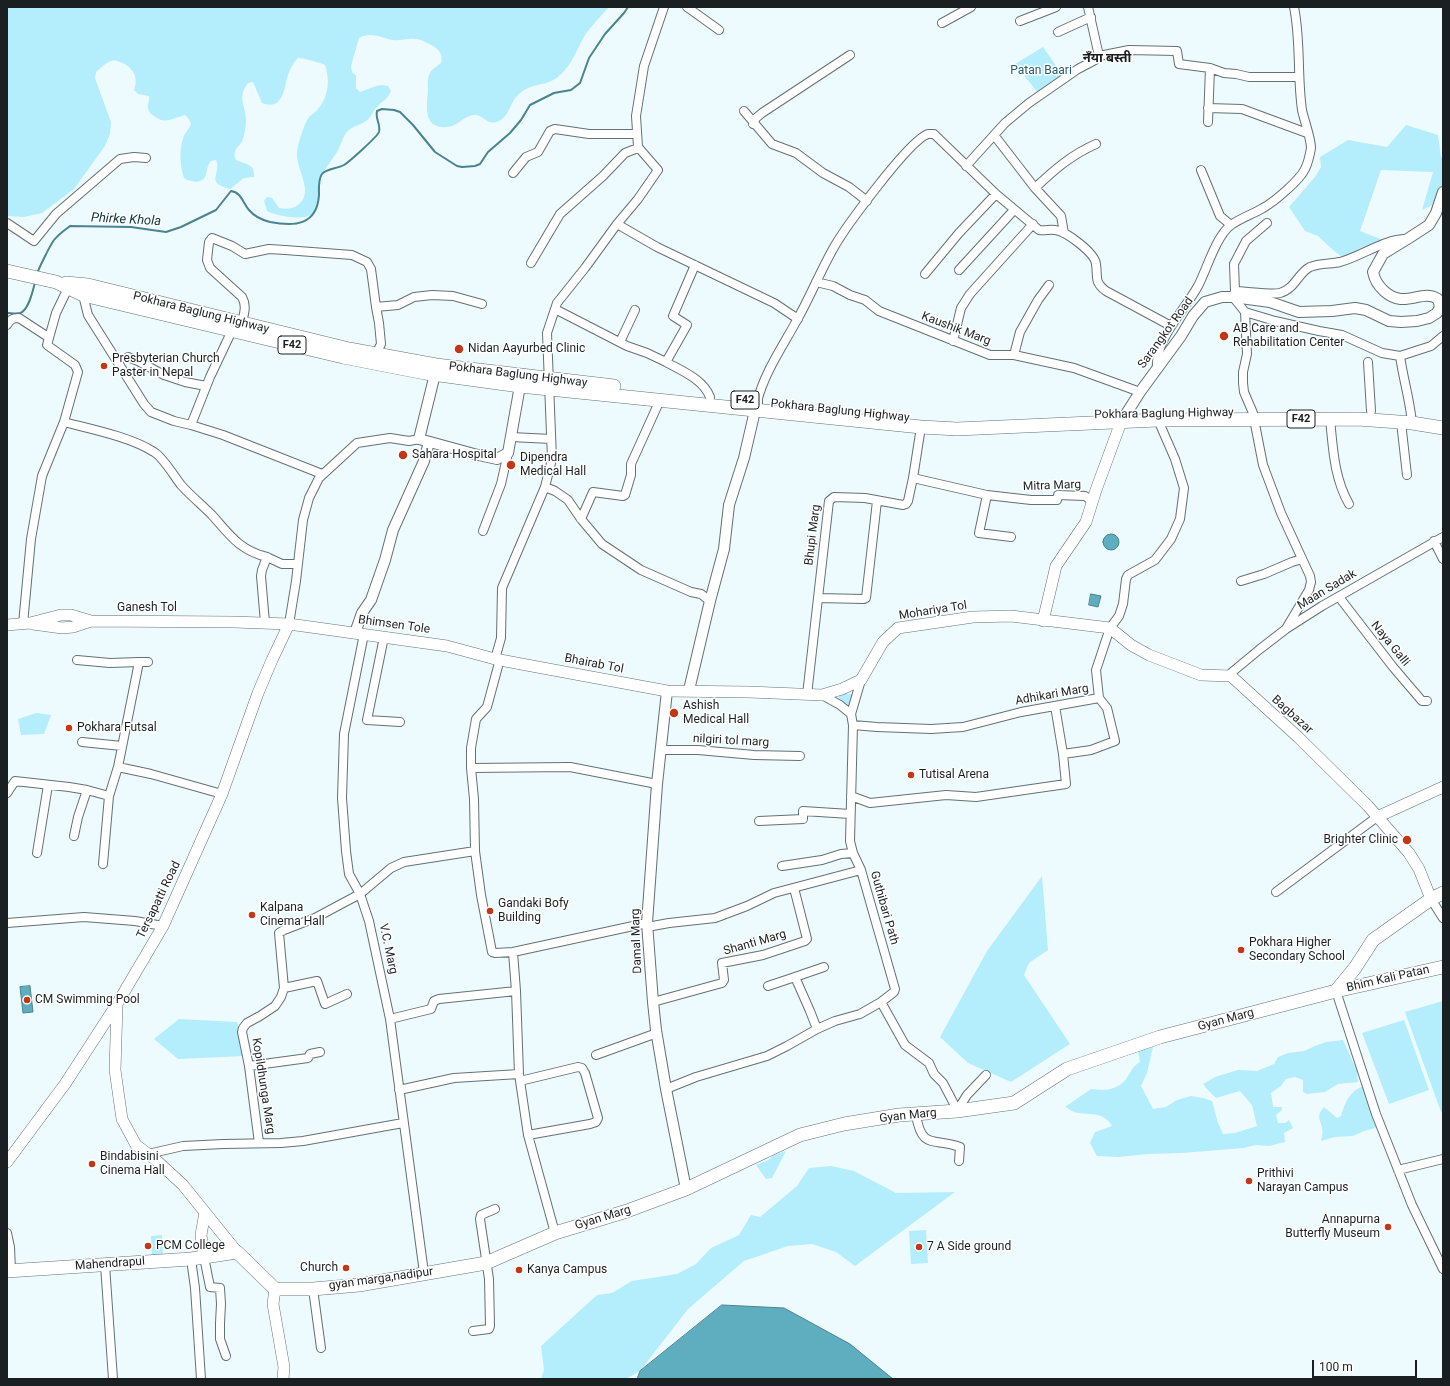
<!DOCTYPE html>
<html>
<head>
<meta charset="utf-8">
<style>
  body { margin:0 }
  #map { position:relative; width:1450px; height:1386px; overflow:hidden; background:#eefbfe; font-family:Roboto,sans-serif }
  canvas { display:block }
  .frame { position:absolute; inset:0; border:8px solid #1a2021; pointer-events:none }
  .scale { position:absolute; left:1312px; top:1360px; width:105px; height:18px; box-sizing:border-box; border:2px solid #1a2021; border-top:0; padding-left:5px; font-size:12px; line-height:14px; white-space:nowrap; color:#1a2021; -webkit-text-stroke:3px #fff; paint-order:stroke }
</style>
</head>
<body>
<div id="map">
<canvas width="1450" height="1386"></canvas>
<div class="frame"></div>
<div class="scale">100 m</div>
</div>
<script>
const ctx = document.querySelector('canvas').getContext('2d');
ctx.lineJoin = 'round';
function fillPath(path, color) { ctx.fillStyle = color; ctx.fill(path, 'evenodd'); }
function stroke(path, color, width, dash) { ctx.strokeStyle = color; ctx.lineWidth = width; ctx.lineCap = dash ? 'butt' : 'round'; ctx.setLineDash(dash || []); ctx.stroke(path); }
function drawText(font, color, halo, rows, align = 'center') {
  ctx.font = font + ' Roboto,"Noto Sans Devanagari",sans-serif'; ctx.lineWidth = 3; ctx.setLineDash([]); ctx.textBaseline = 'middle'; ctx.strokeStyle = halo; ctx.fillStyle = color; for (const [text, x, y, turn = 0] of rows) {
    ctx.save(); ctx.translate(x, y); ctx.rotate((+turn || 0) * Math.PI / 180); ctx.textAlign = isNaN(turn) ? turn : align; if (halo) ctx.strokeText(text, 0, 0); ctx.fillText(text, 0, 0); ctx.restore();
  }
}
fillPath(new Path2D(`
  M7,7H609C601,16 592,25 585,35C577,49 572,65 559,76C547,87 531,82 518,95C510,102 510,116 499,121C487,127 484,114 474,115C462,116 458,129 441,127C423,125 427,103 428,91C428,85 427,78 430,73C432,69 437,66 441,63C444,52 436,47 427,43C423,41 420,39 415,39C408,38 400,41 393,40C381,38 371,31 359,38L351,66L352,72L356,76V88L360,92L376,86L382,85L388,86L391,91C388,99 382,101 377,107C372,112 372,117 366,121C359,126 351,126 346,133C342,139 341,145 338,150C333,160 323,169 321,179C318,190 322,206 312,214C303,221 277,216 267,211L264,201L267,197L272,198L279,208C289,210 298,208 303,199C310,188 297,168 297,155C297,145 304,124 309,117C312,114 316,112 318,109C329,96 330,80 325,65C321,63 303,58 298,58C293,63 290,69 288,75C284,89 283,111 262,103L253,82L248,83C236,99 247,106 246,122C246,128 244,136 242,141C238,149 232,149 236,160C246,165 255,163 254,177L244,178L230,189C204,182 222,175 216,160L211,161C206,167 208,171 205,177C201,184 189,182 184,178C180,167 179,150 183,139C184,133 189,130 191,124L189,119L185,115C173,118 165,125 154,116C151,114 149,112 148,109C147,104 150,101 149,96L138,94L134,90C139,77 133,67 120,62C117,61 115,60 111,61C106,62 100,69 96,72L95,78L111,122L110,134L105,146L74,189L42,213L24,217L7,216Z
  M1043,47L1064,77L1038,93L1015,64Z
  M1406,125L1438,135L1441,157L1443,159V200L1422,210L1433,172L1381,170L1360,231L1383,240L1360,248L1345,259L1334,251L1318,236L1305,231L1289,207L1315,177L1321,167L1320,157L1348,140L1387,147Z
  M847,689V694H853L848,708L838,702L840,693Z
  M36,713L51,715L44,734L21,735L18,719Z
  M1042,876L1048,950L1029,963L1024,975L1070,1044L1011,1082L968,1063L940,1037L987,951Z
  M1443,1001V1111L1441,1112L1405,1012Z
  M179,1019L237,1022L245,1056L178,1059L154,1039Z
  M1404,1020L1429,1090L1389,1104L1362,1033Z
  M1343,1040L1357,1071L1358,1082L1338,1084L1325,1092L1307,1094L1303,1092V1080L1295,1077L1286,1079L1281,1086L1271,1093L1273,1107H1282V1110L1276,1115L1278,1123H1285L1289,1120L1293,1128L1284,1133L1285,1142L1269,1146L1256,1145L1244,1148L1182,1153L1147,1154L1119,1157L1097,1156L1090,1143L1095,1132L1112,1126C1103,1110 1088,1116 1074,1112C1071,1111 1068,1108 1065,1107L1091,1089C1105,1091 1120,1090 1128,1076C1133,1069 1132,1067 1140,1062L1138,1051L1145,1047H1153L1147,1073L1141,1086L1153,1109L1166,1107L1177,1100L1191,1096L1203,1098L1212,1101L1218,1123L1223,1134L1235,1133L1257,1126L1252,1105L1240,1091L1216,1098L1207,1089L1203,1084L1215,1077L1238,1070L1257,1071L1274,1064L1278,1057L1288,1053L1304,1051L1315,1046L1326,1042Z
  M1363,1086L1379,1127L1364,1131L1353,1136L1335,1137L1321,1141C1322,1137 1323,1132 1322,1128C1320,1118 1316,1116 1324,1107L1337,1118L1341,1116C1345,1102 1349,1092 1363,1086Z
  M786,1151L772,1178L766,1179L756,1165L767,1161L774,1155Z
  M831,1166L854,1171L896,1193L955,1192L855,1266L836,1252L812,1244L788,1246L744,1261L688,1309L640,1371L626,1379H541L544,1370L541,1346L597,1295L612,1293L632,1281L677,1274L696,1264L711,1248L739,1235L751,1215L760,1217L797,1186L809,1168Z
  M926,1230L928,1263L911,1264L909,1231Z
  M162,1235L163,1254L152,1255L151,1236Z`), '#b4edfb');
const water = new Path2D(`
  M1103 542a8 8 0 1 1 16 0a8 8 0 1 1-16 0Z
  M1091,594L1101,596L1098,607L1089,605Z
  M30,986L33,1012L23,1013L20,987Z
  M722,1305L784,1308L850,1344L893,1379H637L640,1371Z`);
fillPath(water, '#5eaebf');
stroke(water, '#4a8390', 1);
stroke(new Path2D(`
  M37,274C38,270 52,241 55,239C59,234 65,230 70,226L131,227L166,232L181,227L216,210L231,191C241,192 243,203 249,210C254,216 262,220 270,222C295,227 317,225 319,195C319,189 318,179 322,174C327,168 337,169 344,165C349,162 377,137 379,132C381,124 375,119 377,111L382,109L394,110L400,112L413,125L435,152L457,166L462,167L475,166L480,164L488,152L510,133L521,120L530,105L554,93L571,90L580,83L589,58L605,34L624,13L628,7
  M7,313C11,313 16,314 20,313C29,310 33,290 35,282`), '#4a8390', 2);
const minor = new Path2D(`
  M687,7L719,30
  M1020,21L1056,7
  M942,23L971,7
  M1058,32L1091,17
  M1099,56L1129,50L1177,51L1179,64L1210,68L1224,73L1236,74L1249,77H1298
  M1208,108L1242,109L1307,133
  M744,111L772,144L796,153L823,173L849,187L867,201
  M1208,122L1210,68
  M753,124L756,118L762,113L850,55
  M994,135L1035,188C1054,170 1071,155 1096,144
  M966,166L1005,123L1029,103L1078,69L1095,60L1099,56L1088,7
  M1201,170L1220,216L1231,225
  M513,173L526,157L538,152L550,131L555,129L589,134H637
  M1035,188L1061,216L1064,233
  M7,223L34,241L56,214L120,159L134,157L146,158
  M1267,223L1246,241L1234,264L1235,291L1233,297L1245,312L1275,321L1319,331L1342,335L1382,353L1400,356L1431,346L1443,336
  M617,224L657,247L774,303L798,319
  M531,263L560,214L603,176L625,153L638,148
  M695,265L673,316L687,325L666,362C682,371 703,379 710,397
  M959,270L1014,210
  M925,274L959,233L996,194
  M816,282L833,286L850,295L865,300L879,311L990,355H1014L1074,368L1140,392
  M1235,291C1245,291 1272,295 1280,293C1295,289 1298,273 1310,267C1319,263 1331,264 1340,262C1362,256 1384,239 1406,239
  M83,295L88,315L144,404L151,412L174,421L191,425L210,377L236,322L243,318C245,310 246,304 242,297L210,268L207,260L209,242L212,238L232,246L245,254L269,249L285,250L352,255L367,262L371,269L376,307L379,323L381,344L376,354
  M376,307L398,305L414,297L432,295L453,296L482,304
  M555,309L627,346L647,353L666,362
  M1245,312L1247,354L1243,372V383L1244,392L1253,413
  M7,325C10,320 12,318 19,318L48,337
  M953,341L961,308L970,294L1033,224
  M620,342L635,310
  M1014,355L1020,332L1038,300L1049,285
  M1400,356C1403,378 1410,400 1412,423
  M128,357L138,361L164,375L185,382L206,386
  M1368,362L1371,411
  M1157,369C1154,340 1185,310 1198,286C1207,269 1216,236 1231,225C1241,218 1253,214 1263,208C1274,202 1300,180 1305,169C1308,163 1310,154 1311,148C1311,138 1304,120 1302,110C1297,75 1301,41 1294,7
  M757,402C764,373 783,346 797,320C810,297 820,272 833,249C844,229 909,140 928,134C930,134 932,134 934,134L996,194L1039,230C1045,231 1050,229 1055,230C1066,231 1095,253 1096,264C1098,278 1094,282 1106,291L1171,326
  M1254,419L1263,465L1281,513L1310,576L1311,582L1309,590L1287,627
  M1330,419C1333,448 1334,478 1349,504
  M64,422C91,429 131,437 154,452C163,457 174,476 181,485C191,496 202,505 212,515C229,534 240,551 267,557L262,570L261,576L265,623
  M1401,422L1407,475
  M191,425L223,435L322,474
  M921,427L913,478L987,495L979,533L1011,537
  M511,437L551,439
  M545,487L555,491L568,500L581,519L602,544L641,570L691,592L701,594L710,601
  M987,495L1031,500H1057L1058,495L1085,496L1092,501
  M581,519L593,492L623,496L625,495L631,475V464L660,400
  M483,531L501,484L508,453
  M1434,541L1443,559
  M267,557L282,564H297
  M1241,581L1264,574L1292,562L1302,559
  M1339,597L1393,667L1422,701H1427
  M818,598L864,599L866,598L877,501
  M23,624L31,539L42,476L64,422L78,372L75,365L47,345L56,313L68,288
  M289,624L296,581L303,520L309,498L319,478L357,443L390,438L409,441L419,439
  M364,634L344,734L342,798L346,851L349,874L360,894L369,921L390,1019L424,1273
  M384,637L367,720L400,722
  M495,659L501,638L502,588L545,487L552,459L547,333L557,303L585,268L617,224L638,199L658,170L638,147L636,116L644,66L664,7
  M500,659L487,707L476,719L471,748V768L474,799L475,851L481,895L492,952L495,953L513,952L647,923
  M77,660L110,663L139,662
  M1231,676V673L1260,649L1286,629L1322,606L1443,537
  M807,695L829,501L834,497L865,498L903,505L906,504L908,501L913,478
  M822,695L840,705L851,714L853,725L850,841L853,853L861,870L895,989L894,992L881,1002L905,1045L929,1063L934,1074L943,1083L953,1102L957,1111
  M1099,698L1096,670L1110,628L1119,616L1123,604L1126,579L1128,575L1155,560L1171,539L1180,519L1184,488L1175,459L1158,420
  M1055,706L1063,754
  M851,714L861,680
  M82,742L122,746
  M660,750H698L754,755L800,756
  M118,767L151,774L222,794
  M471,768L570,767L657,784
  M87,790L109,796L118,767L139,662H148
  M7,793L15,781L69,787L87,790L78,817L74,836
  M851,796L870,803L946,795L976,797L1066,784L1063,754L1091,750L1115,741L1107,708L1099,698L1021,712L963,727L931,729L877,727L853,725
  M759,821L803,819V811L850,814
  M37,853L48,785
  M103,864L109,796
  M782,866L822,860L841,854L853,853
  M1276,892L1377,817
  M1431,899L1443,918
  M7,923L84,917L135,921L163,926
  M647,927L669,923L715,918L747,906L774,893L861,870
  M513,952L516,991L519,1074L528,1135L555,1233
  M768,986L795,977
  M284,988L317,981L325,1004L347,994
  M1336,991L1376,1114L1412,1205L1443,1269
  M653,1002L722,983L724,980L722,963L763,955L805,941L807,939L794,888
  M390,1019L431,1009L434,1001L439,999L516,991
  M817,1029L810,1011L795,977L824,967
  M596,1055L657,1033
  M249,1066L308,1058L310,1054L320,1052
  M520,1081L578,1067L582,1068L585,1073L598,1118L596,1122L590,1124L528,1135
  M666,1089L696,1077L767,1056L787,1046L817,1029L835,1021L860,1014L881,1002
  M399,1090L454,1078L519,1074
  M957,1111L967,1095L986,1075
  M916,1115C922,1151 934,1137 960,1147L959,1161
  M259,1143L249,1066L242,1032L243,1028L247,1023L260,1016L275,1006L281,997L284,988L279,933L284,930L315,918L360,894L391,868L404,862L475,851
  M148,1154L183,1146L223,1144L281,1143L303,1141L403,1123
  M1398,1170L1443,1159
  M7,1233L10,1247L11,1271
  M204,1257L210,1287L220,1288L221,1304L220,1323V1339L226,1356
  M191,1259L195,1288L201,1379
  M105,1265L113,1379
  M313,1289L321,1348
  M473,1331L489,1329L490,1326L489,1279L480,1219L481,1215L495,1209`);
const tertiary = new Path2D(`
  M435,374L419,439L474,454L497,459L508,453L521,380
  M1121,422L1140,392L1181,336L1193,316L1205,302L1222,297H1233L1270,302L1299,312L1332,311L1355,308L1366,310L1389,321L1401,322L1417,321L1429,318L1437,313L1440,307L1438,299C1421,288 1405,310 1384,291C1378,285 1375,281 1373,272L1383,254L1409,238L1429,225L1436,213L1443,192
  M355,633L362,613L371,600L385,560L393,530L424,461L429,442
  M689,690L710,601L724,549L729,505L744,458L757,402
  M667,691L657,784L647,923L653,1002L656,1030L666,1089L686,1189`);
const secondary = new Path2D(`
  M1043,621L1056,566L1086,522L1096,490L1121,422
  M33,624L62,628L73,627L91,621
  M7,625L30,623L61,615H71L91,621L234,622L289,624L447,646L495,659L532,666L667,691L749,692L822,695L842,689L861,680L883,642L898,628L973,617L1011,616L1110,628L1131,645L1149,655L1201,675L1231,676L1298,737L1368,806L1409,853L1419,869L1431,899
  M1377,817L1443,787
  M117,1005L115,1070L122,1119L136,1145L156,1160L183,1185L237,1252
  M7,1162L65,1084L117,1004L163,926L222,794L258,693L272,660L289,624
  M204,1257L201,1235L205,1212
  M275,1289L273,1304L284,1367L283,1379`);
const primary = new Path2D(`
  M1336,991L1355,968L1373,940L1431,899L1443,893
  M7,1271L191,1259L237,1252L275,1289H313L359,1285L486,1263L555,1233L627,1211L686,1189L800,1135L844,1124L899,1115L957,1111L1014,1103L1067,1069L1160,1037L1336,991L1443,967`);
const trunk = new Path2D(`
  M7,271L56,282L83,295L343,357L425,373L520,386L921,427L957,429L1158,420L1358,419L1412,423L1443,428
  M66,283L88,285L349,349L436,365L614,386`);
stroke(minor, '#637174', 10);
stroke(tertiary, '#637174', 12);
stroke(secondary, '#637174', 12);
stroke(primary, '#637174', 14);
stroke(trunk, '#637174', 14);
stroke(minor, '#fff', 8);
stroke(tertiary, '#fff', 10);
stroke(secondary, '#fff', 11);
stroke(primary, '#fff', 13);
stroke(trunk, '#fff', 13);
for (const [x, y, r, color] of [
  [1224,336,5,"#c13717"],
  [459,349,5,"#c13717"],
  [104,366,4,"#c13717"],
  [403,455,5,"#c13717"],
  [511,465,5,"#c13717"],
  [674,713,5,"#c13717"],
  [69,728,4,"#c13717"],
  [911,775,4,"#c13717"],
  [1407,840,5,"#c13717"],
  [490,911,4,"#c13717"],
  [252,915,4,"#c13717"],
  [1241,950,4,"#c13717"],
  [27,1000,4,"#c13717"],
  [92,1164,4,"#c13717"],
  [1249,1181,4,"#c13717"],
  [1388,1227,4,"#c13717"],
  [148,1246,4,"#c13717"],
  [919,1247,4,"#c13717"],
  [346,1268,4,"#c13717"],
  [519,1270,4,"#c13717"]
]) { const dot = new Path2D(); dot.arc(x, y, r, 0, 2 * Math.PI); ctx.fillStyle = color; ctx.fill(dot); stroke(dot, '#fff', 1.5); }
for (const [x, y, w] of [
  [292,345,28],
  [745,400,28],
  [1301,419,28]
]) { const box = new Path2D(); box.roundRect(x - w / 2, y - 9, w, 18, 3); ctx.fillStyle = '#fff'; ctx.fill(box); stroke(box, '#1a2021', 1); }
drawText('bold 11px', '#1a2021', null, [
  ["F42",292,345],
  ["F42",745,400],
  ["F42",1301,419]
]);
drawText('12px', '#1d5f6c', '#fff', [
  ["Patan Baari",1041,71]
]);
drawText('12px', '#1a2021', '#fff', [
  ["Pokhara Baglung Highway",201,313,14],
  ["Kaushik Marg",956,329,21],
  ["Sarangkot Road",1166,333,-54],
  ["Pokhara Baglung Highway",518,375,7],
  ["Pokhara Baglung Highway",840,411,6],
  ["Pokhara Baglung Highway",1164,414,-1],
  ["Mitra Marg",1052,486,-2],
  ["Bhupi Marg",813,535,-83],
  ["Maan Sadak",1327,590,-31],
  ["Ganesh Tol",147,608],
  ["Mohariya Tol",933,611,-9],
  ["Bhimsen Tole",394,625,8],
  ["Naya Galli",1390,644,51],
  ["Bhairab Tol",594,664,11],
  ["Adhikari Marg",1052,695,-10],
  ["Bagbazar",1292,715,42],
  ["nilgiri tol marg",731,741,3],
  ["Tersapatti Road",159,900,-64],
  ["Guthibari Path",884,908,74],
  ["Damal Marg",637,941,-92],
  ["Shanti Marg",755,943,-16],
  ["V.C. Marg",388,949,78],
  ["Bhim Kali Patan",1388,979,-13],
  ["Gyan Marg",1226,1020,-15],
  ["Kopildhunga Marg",263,1086,81],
  ["Gyan Marg",908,1116,-6],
  ["Gyan Marg",603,1218,-17],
  ["Mahendrapul",110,1264,-4],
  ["gyan marga,nadipur",381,1279,-8]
]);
drawText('12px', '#1a2021', '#fff', [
  ["AB Care and",1233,329],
  ["Rehabilitation Center",1233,343],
  ["Nidan Aayurbed Clinic",468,349],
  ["Presbyterian Church",112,359],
  ["Paster in Nepal",112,373],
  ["Sahara Hospital",412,455],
  ["Dipendra",520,458],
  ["Medical Hall",520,472],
  ["Ashish",683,706],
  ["Medical Hall",683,720],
  ["Pokhara Futsal",77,728],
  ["Tutisal Arena",919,775],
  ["Brighter Clinic",1398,840,"right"],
  ["Gandaki Bofy",498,904],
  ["Building",498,918],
  ["Kalpana",260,908],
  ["Cinema Hall",260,922],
  ["Pokhara Higher",1249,943],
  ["Secondary School",1249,957],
  ["CM Swimming Pool",35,1000],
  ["Bindabisini",100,1157],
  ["Cinema Hall",100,1171],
  ["Prithivi",1257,1174],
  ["Narayan Campus",1257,1188],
  ["Annapurna",1380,1220,"right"],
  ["Butterfly Museum",1380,1234,"right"],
  ["PCM College",156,1246],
  ["7 A Side ground",927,1247],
  ["Church",338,1268,"right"],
  ["Kanya Campus",527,1270]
], 'left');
drawText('bold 13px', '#1a2021', '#fff', [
  ["नँया बस्ती",1107,59]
]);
drawText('italic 13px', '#0e353d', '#fff', [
  ["Phirke Khola",126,220,3]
]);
</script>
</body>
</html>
